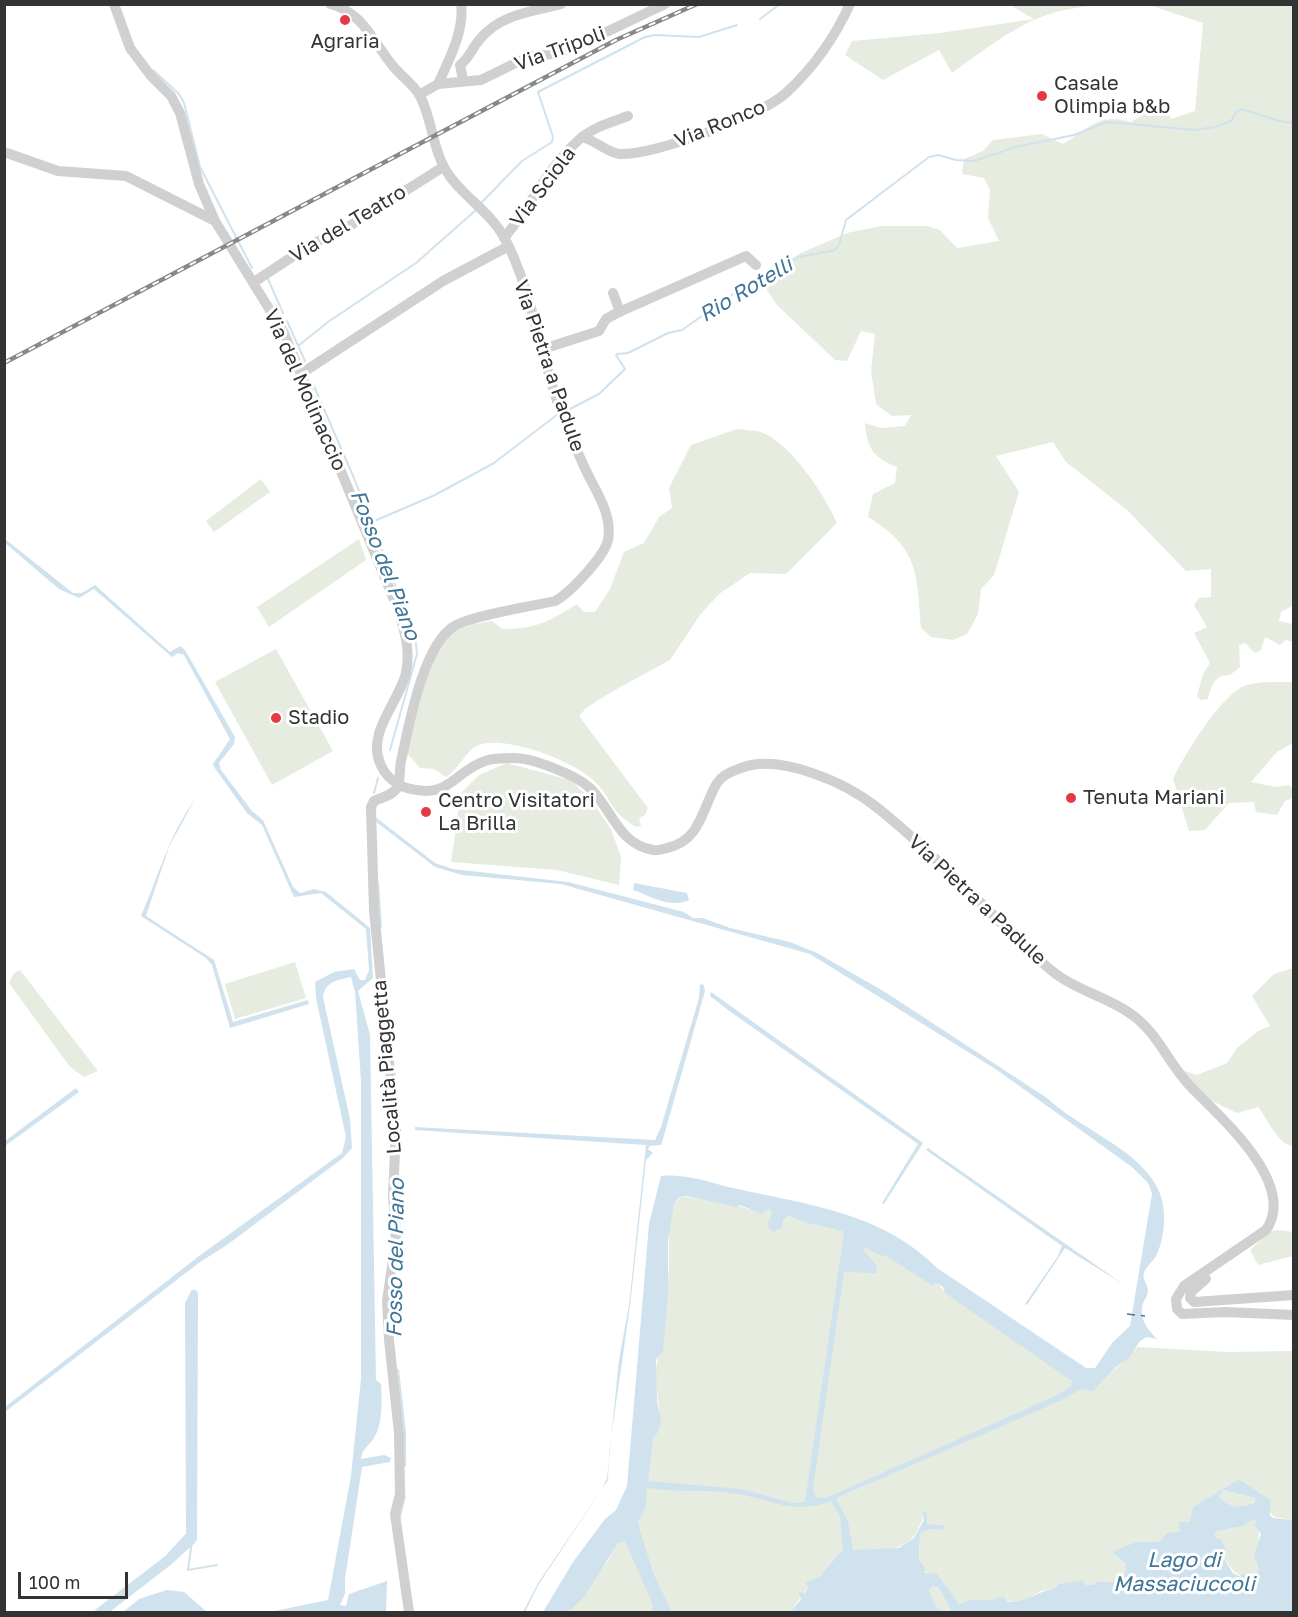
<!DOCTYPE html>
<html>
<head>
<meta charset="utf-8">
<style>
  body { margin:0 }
  #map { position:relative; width:1298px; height:1617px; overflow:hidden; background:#fff; font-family:"Golos Text",sans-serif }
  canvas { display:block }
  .frame { position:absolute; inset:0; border:6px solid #333; pointer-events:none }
  .scale { position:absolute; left:18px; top:1572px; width:110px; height:27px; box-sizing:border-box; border:3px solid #333; border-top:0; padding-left:8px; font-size:18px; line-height:21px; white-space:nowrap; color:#333; -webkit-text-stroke:4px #fff; paint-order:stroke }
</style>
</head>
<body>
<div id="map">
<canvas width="1298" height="1617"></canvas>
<div class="frame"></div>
<div class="scale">100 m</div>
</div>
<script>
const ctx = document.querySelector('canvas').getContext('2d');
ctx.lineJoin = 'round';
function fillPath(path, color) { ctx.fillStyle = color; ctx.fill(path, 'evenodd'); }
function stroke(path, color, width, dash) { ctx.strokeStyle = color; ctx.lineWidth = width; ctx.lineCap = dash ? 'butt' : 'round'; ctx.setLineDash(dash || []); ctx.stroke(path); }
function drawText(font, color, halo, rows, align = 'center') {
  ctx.font = font + ' "Golos Text",sans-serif'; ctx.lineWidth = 6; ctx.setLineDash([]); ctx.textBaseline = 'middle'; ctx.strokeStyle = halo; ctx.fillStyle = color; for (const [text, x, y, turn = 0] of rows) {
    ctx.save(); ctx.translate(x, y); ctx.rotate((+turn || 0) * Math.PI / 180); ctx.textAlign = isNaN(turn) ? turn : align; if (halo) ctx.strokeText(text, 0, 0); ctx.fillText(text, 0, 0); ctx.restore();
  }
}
fillPath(new Path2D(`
  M1010,5H1112C1037,6 1010,32 952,73L939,50L883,80L845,55L852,41L940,33L1034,19Z
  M1149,5H1293L1294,605L1281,612L1279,621L1292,624L1293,642L1286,640L1280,645L1265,637L1261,650L1255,653L1245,643L1239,645L1240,667L1230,675C1215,674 1211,686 1208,699L1201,700L1197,696L1203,674L1210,663L1194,633L1207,627L1194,605L1199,598L1211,597V569L1186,571L1127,510L1066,462L1053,442L996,456L1019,492L994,575L981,589L978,614L967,634L953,640L931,637L921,628C917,574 919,548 868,517L873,494L895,483L897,467C874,458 867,449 865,423L881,428L905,426L911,415L892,416L876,404L871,371L875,334L861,331L847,361L835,360L777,305L765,287L774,269L801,253L847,233L881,226H927L940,230L957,248L999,241L988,218L990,190L984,178L962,174L964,159L983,151L993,140L1042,134L1063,144C1089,128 1099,112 1131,122L1164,103L1171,119L1195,111L1203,23Z
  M737,429C745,430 753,430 760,432C789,440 826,497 837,523L786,574L750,573L719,594L700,615L670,660L613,691L586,708L579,716L648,808L645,815L639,818L641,826L636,827C612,812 615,807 600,787C584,764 506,734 479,745C466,750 459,769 446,777L434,769L420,768L406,752C415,718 422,659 449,635C461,625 478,624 492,621L502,629C535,629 549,622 577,604L584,612H595L610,589L624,552L644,543L659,517L672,508L669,488L691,445Z
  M261,479L270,492L214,532L206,521Z
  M359,539L366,560L269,627L257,607Z
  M276,649L333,751L272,785L215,682Z
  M1293,682V743L1277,752L1251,782L1275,787L1289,785L1293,789V798L1285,801L1277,815L1256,812L1254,802L1229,803L1205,830L1189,831L1173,779C1183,757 1223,691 1247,685C1261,681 1279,682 1293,682Z
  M507,763L570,780L589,797L611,829L621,857L619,885L557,870L451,862L461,793L479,775Z
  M295,962L306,998L235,1019L225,984Z
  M1293,968V1146C1277,1144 1268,1119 1258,1107L1237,1113L1206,1098L1181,1070L1197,1075L1227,1063L1237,1048L1258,1031L1270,1026L1252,996L1274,974Z
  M20,970L98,1071L84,1077L70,1067L9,983L14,973Z
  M680,1196L739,1206L761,1213L769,1207L774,1213L829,1226L865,1240L866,1246L879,1256L885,1254L936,1282L946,1293L1072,1380L1070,1388L1093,1390L1138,1347L1226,1352L1293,1351V1520C1273,1515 1272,1523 1267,1499L1239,1479L1193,1507L1192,1519L1180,1532L1159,1542H1136L1113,1553L1126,1564C1127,1582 1110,1584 1097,1581L1093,1585H1085L1084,1581L1059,1584L1057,1588L1041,1591L1020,1602L978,1600L959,1604L941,1582L923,1570L919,1561L920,1534C928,1528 934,1528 943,1531L944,1525L927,1524L926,1511L922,1512C925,1520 921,1521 918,1529C907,1556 867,1551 843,1549L819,1577L805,1583L808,1587L790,1612H567L607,1562L617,1544L639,1521L652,1439C670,1412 645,1377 662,1351L669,1268V1223L672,1208Z
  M1278,1230L1293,1232V1256L1258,1265L1250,1250L1271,1231Z
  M1223,1490L1255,1498L1253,1504C1240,1510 1230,1507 1219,1497Z
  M1252,1520L1256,1521C1264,1541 1251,1555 1259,1571C1240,1584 1233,1571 1223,1556L1224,1549L1222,1541L1215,1538L1214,1532L1234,1528Z
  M933,1586L939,1588L951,1610L945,1612L936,1607L929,1590Z`), '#e6ecdf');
fillPath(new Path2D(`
  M5,539L73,593H82L95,585L170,652L180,646L185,650L235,737L234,744L219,763L221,770L252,811L263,820L293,887L300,893L314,889L326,892L370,928L373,978L358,991L370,1035L376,1380L381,1384C382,1401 383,1423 374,1438C369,1446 362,1448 361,1459L384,1455L391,1458L390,1462L362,1467L345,1579V1594L340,1605L346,1606L349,1594L387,1581L386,1612H270L328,1600L351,1476L361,1379V1081L355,992L351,977C337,980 325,982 323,997L350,1119L352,1148L343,1158L227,1245L200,1262L5,1412V1407L199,1256L342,1153L346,1137L316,998L315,982L334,972L354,969L360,980H365L369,970L366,929L321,893L294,897L262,825L247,813L214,767L213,764L230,739L184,655L178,653L172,657L94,589L79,598L59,589L5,543Z
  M195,799L169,847L146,916L214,960L233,1022L308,1000L309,1004L230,1028L212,965L206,958L141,916C159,875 168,837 195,799Z
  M374,816L435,863L453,869L568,882L684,912L693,918H703L730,928L790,942L817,953L885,992L1047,1098C1078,1128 1137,1148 1157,1187C1167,1206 1166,1234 1157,1254C1154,1261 1146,1266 1144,1273C1142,1280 1148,1284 1148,1290C1148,1297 1143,1301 1142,1307C1140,1321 1149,1331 1157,1339L1147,1337L1140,1341L1129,1358L1117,1366L1093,1391L1081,1389L1062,1400L836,1498L848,1521L853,1550L899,1548L914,1538L924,1520L922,1512L927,1511V1524L945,1525L943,1531C934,1528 928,1528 920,1534L919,1561L924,1566L925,1573L937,1574L959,1604L970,1600H993L998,1597H1004L1007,1602C1025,1603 1038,1591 1056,1588L1059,1584L1084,1580L1085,1585H1093L1097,1581C1110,1584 1127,1582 1126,1564L1112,1552L1136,1542H1159L1167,1533L1180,1532L1178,1522H1190L1193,1507L1239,1479L1270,1500V1515L1273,1518L1293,1520V1612H946L951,1610L939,1588L933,1586L929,1590L936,1607L945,1612H790L801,1599L798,1592L805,1593L808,1587L805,1583L819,1577L843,1549L840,1516L831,1501C790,1516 771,1498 731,1493C704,1489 676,1493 647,1488L645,1509L638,1522L640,1531L654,1575L672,1612H653L652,1603L625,1541L618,1543L584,1597L568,1612H543L573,1562L605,1519L616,1510L627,1486L649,1224L661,1176C688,1173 712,1184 738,1189C809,1205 883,1213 937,1268L1086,1368H1095L1112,1343L1130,1326L1152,1194L1148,1183L1132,1167L997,1070L810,954L561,884L462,875L435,867L375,821ZM685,1196L737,1207L740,1205L762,1214L769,1208L772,1213L767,1225L773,1232L782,1228L783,1219L789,1216C806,1225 826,1225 844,1232L805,1502L793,1503L741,1489L648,1481L653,1438L658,1432L661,1420L657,1402L656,1360L663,1351L668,1296V1240L674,1204L679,1197ZM865,1247L880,1256L885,1255L933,1286L936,1283L943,1287L945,1293L1072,1381L1070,1387L1053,1397L826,1498L815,1497L813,1488L844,1272L876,1273L877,1266L863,1250ZM1223,1490L1255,1498L1254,1503C1241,1509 1230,1508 1219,1497ZM1252,1520L1256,1521L1255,1526L1261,1534L1254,1555L1259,1571L1251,1576L1249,1572L1239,1576L1233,1573L1223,1557L1226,1553L1222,1540L1216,1538L1214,1532L1242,1526Z
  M634,883L687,893L689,900C672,909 650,896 633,890Z
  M700,984L704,985L705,991L663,1139L661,1145L650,1146L648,1149L653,1153L646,1160L630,1306L609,1452L608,1480L539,1584L525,1612H523L538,1583L602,1489L607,1478L619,1360L629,1305L646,1145L415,1130V1127L655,1140L661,1127L699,998Z
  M711,992L923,1143L884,1204L882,1203L918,1144L728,1010L710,996Z
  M76,1088L79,1092L5,1146V1141Z
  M928,1148L1123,1284L1065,1248L1027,1305L1025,1304L1058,1256L1062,1246L926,1150Z
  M167,1590L184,1592L207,1612H123L139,1599Z`), '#cfe2ee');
stroke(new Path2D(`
  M760,19L780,4
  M153,70L179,94L184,103L200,167L252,268
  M481,203L522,161L552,142L553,137L538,92L645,37L655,35L699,37L737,25
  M267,277L283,313
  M287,321L305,361
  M298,346L328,322L416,263L476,210
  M617,354L628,353L668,333L682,330L736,292L799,257L835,250L839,245L846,220L929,157L938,155L956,160L974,161L1016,147L1074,135L1107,122L1195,130L1215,127L1231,121L1237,111L1242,109L1279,121L1294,123
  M313,384L354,478L415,636L417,654L390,750
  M568,410L599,394L625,369L616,355
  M372,522L435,495L494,463L558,414
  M374,793L378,778
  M378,883L381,927
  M398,1188L400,1233
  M398,1370L405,1432V1466
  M400,1516L405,1496
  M192,1540L188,1570L217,1565`), '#cfe2ee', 2);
stroke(new Path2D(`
  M99,1612L168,1559L190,1535L189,1304L194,1294L193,1539L169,1561L103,1612`), '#cfe2ee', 8);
stroke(new Path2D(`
  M1127,1314L1145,1316`), '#3f7597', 1.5, [8, 6]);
stroke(new Path2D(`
  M114,4L130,48L151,76L171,96L180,113L199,184L215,221L284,333L397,607C404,629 411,649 406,673C399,702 367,732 380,763C384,775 396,785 407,788C450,800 453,772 485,761C493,758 506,758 514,758C533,758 576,775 590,788C612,809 618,844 653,850C657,851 663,849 667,848C701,841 702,808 717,783C722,775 732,771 741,768C780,753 847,783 879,809C927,848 971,894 1016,937C1030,950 1041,963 1056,974C1077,990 1106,997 1128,1012C1158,1031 1168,1064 1192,1088C1221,1118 1298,1184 1266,1230L1184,1286L1176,1299L1177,1309L1182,1314L1225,1312L1294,1315
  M330,4C363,12 373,42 393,66C401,76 414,85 420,96C432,118 432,147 445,169C460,195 489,210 504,237C533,291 541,361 563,418C569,433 576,449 583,464C593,488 613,512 608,540C604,557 570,593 555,601C534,606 468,616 453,627C422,648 409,726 401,761C399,770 401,781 397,788C392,796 382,797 374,801L371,807L374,911L396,1130L393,1195L396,1239L387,1301L389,1340L399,1433L400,1494L395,1514L409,1612
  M463,80L460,65C470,57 472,48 480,39C500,14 532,12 561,4
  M438,84C448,62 465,30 461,4
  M419,95L438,84L481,80L530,56L554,54L575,47L665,4
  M582,137C595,140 608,153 619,154C653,156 761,116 786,93C812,69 835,37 850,4
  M4,152L58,171L126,176L215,221
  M504,238C531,206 549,165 581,138C594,127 612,122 628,116
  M254,282L310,245L348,227L443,167
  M613,293L620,312
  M543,349L599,331L606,319L617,313L746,256L756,265
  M302,373L443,281L507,247
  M1206,1279L1191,1292L1190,1298L1194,1302L1294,1295`), '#d0d0d0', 10);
const rail = new Path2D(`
  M4,363L616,40L697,4`);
stroke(rail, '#888', 4.5);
stroke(rail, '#fff', 2, [7]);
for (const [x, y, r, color] of [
  [345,20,6,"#e63946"],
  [1042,96,6,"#e63946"],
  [276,718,6,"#e63946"],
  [1071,798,6,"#e63946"],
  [426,812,6,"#e63946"]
]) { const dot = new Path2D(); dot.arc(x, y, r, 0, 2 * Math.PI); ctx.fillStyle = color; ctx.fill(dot); stroke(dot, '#fff', 2); }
drawText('20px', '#333', '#fff', [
  ["Agraria",345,42,"center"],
  ["Casale",1054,84],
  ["Olimpia b&b",1054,107],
  ["Stadio",288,718],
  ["Tenuta Mariani",1083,798],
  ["Centro Visitatori",438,801],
  ["La Brilla",438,824]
], 'left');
drawText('20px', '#333', '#fff', [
  ["Via Tripoli",560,49,-20],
  ["Via Ronco",720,124,-22],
  ["Via Sciola",543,187,-53],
  ["Via del Teatro",348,224,-31],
  ["Via Pietra a Padule",549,366,71],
  ["Via del Molinaccio",305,390,66],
  ["Via Pietra a Padule",977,900,43],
  ["Località Piaggetta",387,1067,-95]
]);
drawText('italic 21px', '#3f7597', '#fff', [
  ["Rio Rotelli",746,290,-31],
  ["Fosso del Piano",385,565,69],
  ["Fosso del Piano",396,1258,-89],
  ["Lago di",1184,1560],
  ["Massaciuccoli",1184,1584]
]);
</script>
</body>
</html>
